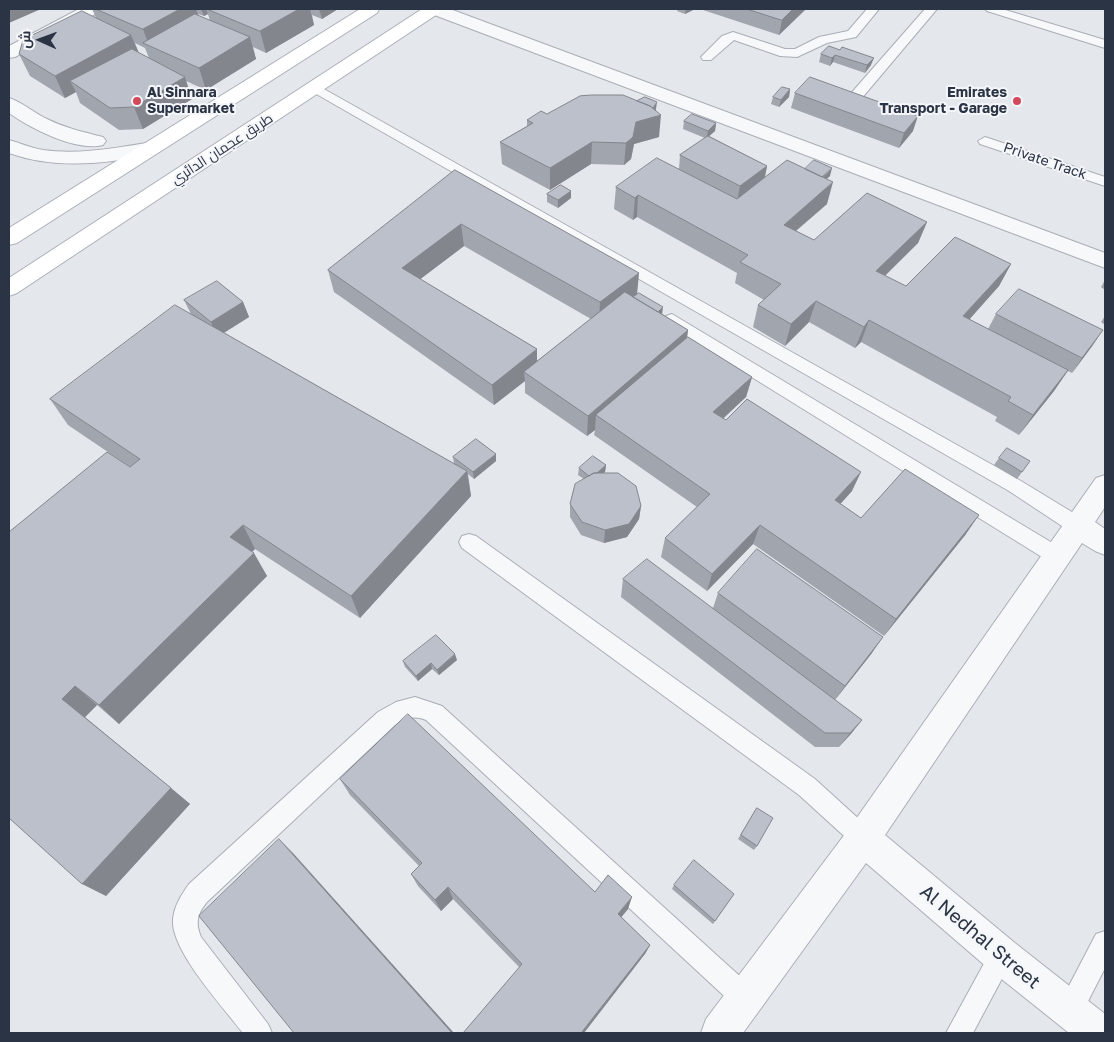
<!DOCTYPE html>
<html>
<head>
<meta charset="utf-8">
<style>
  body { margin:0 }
  #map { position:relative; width:1114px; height:1042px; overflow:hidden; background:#e4e7ec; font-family:"Golos Text",Cairo,sans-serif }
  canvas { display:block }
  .frame { position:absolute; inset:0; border:10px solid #2b3445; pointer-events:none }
  .north { position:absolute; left:15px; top:15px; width:50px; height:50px; -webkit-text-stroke:4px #f4f6f9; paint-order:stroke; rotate:272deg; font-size:14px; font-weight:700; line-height:20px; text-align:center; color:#2b3445 }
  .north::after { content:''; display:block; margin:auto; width:18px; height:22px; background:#2b3445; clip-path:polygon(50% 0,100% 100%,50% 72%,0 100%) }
</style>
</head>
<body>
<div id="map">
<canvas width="1114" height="1042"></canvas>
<div class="frame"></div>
<div class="north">ش</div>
</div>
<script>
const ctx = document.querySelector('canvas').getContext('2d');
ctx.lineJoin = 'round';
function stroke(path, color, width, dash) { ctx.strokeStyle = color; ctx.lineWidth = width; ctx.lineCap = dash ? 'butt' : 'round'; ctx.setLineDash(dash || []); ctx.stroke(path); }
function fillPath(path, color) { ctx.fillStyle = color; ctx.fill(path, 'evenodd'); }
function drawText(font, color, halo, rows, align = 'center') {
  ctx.font = font + ' "Golos Text",Cairo,sans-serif'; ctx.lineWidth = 4; ctx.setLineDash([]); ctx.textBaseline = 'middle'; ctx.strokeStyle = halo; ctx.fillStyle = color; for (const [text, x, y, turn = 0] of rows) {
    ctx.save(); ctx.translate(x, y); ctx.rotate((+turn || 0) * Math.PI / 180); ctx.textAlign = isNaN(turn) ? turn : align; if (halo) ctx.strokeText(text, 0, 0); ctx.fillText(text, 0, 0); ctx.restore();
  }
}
const lane = new Path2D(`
  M867,9H879L856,37L827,43L797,57L780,56L734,40L711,60H703L701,57L722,36L733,32L785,49H795L819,37L848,31Z
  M925,9H937L856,105H846L845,102L846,99Z
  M985,9H1002L1105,40V48L987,11Z
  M315,84L1021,481L1085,520L1087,526L1085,532L1078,534L1071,532L1009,491L311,91L309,88Z
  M985,137L1105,177V186L980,144L978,141Z
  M672,314L1064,550L1067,556L1064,562L1057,564L1050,562L666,324L664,320L666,316Z
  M469,534L476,536L815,779L871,830L875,838L871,846L863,850L855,846L799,795L462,548L459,542L462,536Z
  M415,697L442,706L754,989L758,998L754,1007L745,1011L736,1007L426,720C413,715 404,718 394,726L207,902C197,914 195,923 201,937L268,1024L272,1033H243C224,1008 170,950 173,919C174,906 182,894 189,884L378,712L396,702Z
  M1105,931V968L1079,1019L1070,1023L1061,1019L1057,1010L1061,1001L1096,934Z
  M1002,944L1011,947L1014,956L973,1033H946L993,947Z`);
const street = new Path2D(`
  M79,9H99L97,13L15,57L9,58V46Z
  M427,9H450L1105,253V268L429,13Z
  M9,98C22,102 34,113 47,119C65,128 83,132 103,137L106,141L103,145C76,152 30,128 9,113Z
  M9,140C20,143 31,148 43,150C79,155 116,148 152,142L159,144L162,148L159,152C111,164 56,170 9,153Z
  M1105,475V507L1095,522L1105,529V555L1095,551L1082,543L885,835L1015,943L1105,1014V1033H1069L989,969L866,863L743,1033H701L706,1019L851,826L1096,478Z`);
const secondary = new Path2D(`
  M360,9H379L377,13L17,243L9,245V228Z
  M422,9H441L439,13L17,293L9,296V278Z`);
stroke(lane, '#a9aeb7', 2);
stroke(street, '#a9aeb7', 2);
stroke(secondary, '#a9aeb7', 2);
fillPath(lane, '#f7f8fa');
fillPath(street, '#f7f8fa');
fillPath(secondary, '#fff');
fillPath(new Path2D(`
  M92,9H338L322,19L312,15L314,25L266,53L253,47L256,59L206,90L186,81L192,99L143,129L119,130L80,103L76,92L65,98L30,76L19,54L96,18ZM198,14L204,16L208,14L210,21L199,16ZM135,43L145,48L149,58L139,53Z
  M678,9H695L685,14L677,11Z
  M703,9H806L779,35L703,10Z
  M829,46L871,65L865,73L833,62L830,66L819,62L821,54Z
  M790,89L789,97L779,107L771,104L773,97Z
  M795,93L913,131L899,148L791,108Z
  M656,109V110L659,137L634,144L631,159L624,165L591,164L550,190L502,164L500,142L527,126V120L547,114Z
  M684,121L716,123L715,131L709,136L767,166L765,177L805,169L830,176L826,179L827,204L796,231L814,240L927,222L918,243L885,276L906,286L1011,264L999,286L969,319L988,329L996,314L1093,345L1072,373L1068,371L1054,391L1019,435L995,421L997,417L861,342L855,348L809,322L785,346L753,327L758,305L764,300L735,283L737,273L637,217L633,220L614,209L616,187L679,169L680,155L705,138L683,129Z
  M455,170L637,294L662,314L688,330L687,337L752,377L746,397L723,419L852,491L840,504L861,518L966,534L884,636L753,544L707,591L661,557L665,538L697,507L594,435L595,430L587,436L525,393V381L494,405L334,292L328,270ZM464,246L591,319L537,361V349L420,279Z
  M571,191V198L558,208L547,202V194Z
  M1105,280V290L1101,287Z
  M184,300L243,302L249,317L224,333L454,464L453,457L496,461L474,479L468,474L471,496L360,618L255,549L252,552L267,576L119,724L97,705L85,717L190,804L106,896L9,818L130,467L68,425L50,399L191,314Z
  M1105,316V325L1101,322Z
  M999,458L1030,461L1017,479L994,465Z
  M606,465L605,472L604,473L641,506L639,519L627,537L604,543L581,535L570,517V504L584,479L578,475L579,468Z
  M623,579L713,608L718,593L872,653L835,700L862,720L839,747H815L621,597Z
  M457,660L439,675L432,669L418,681L405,667L403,661Z
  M340,779L595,892L628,909L621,917L650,945L645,954L519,967L453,899L441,911L418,886L411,874L419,866L350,795Z
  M757,808V846L754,850L738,839Z
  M674,885L734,894L713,924L672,889Z`), '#a1a5ae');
fillPath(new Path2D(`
  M9,9H41L9,23Z
  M180,9H196L201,23L149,46L143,29Z
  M201,9H206L208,14L204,16Z
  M299,9H310L314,25L266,53L260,31Z
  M319,9H338L322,19Z
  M686,9H695L685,14Z
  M793,9H806L779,35L782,20Z
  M131,35L140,56L70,81L76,92L65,98L55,76Z
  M250,37L256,59L206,90L199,68Z
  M835,55L833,62L830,66L832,58Z
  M874,58L871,65L865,73L867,65Z
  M185,77L192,99L143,129L134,107Z
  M790,89L789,97L779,107L781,100Z
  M657,102L656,109L651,118L661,115L659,137L634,144L631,159L624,165L626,143L636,122L648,115Z
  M918,116L913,131L899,148L904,133Z
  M716,123L715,131L706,139L708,131Z
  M592,142L591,164L550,190V168Z
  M767,166L764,181L737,202L740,186Z
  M832,168L830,176L817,188L819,181Z
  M833,182L827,204L778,246L784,225Z
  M571,191V198L558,208V200Z
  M638,195L637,217L633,220L635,198Z
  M927,222L918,243L868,292L876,271Z
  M461,224L464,246L406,290L402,268Z
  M1011,264L999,286L953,338L963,316Z
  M639,273L637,295L599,323L600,302Z
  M816,301L809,322L785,346L791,324Z
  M243,302L249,317L217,337L211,322Z
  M663,307L662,315L650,318Z
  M869,320L861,342L855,348L864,327Z
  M688,330L685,352L596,415L595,430L587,436L588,416Z
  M1103,330L1093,345L1072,373L1082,358Z
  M537,349V370L524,372L525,381L494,405L492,385Z
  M1068,370L1054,391L1019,435L1033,415Z
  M752,377L746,397L708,432L713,412Z
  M496,454V461L474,479L473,472Z
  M606,465L605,472L590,484L591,478Z
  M467,471L471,496L360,618L351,596Z
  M861,472L852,491L826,520L835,500Z
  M641,506L639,519L627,537L604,543L605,530Z
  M979,515L966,534L884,636L896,619Z
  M243,525L255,549L243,560L230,537Z
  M760,525L753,544L707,591L712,574Z
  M254,553L267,576L119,724L99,705Z
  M883,637L872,653L834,701L845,686Z
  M455,654L457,660L439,675L437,670Z
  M431,663L432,669L418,681L416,676Z
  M75,686L97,705L84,718L62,699Z
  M862,720L851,734L839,747L850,733Z
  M171,788L190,804L106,896L82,884Z
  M279,839L293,853L454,1033H452Z
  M448,887L453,899L441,911L435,900Z
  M632,897L628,909L615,925L618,914Z
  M650,945L645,954L584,1033H581Z`), '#83868d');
const building = new Path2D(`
  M96,9H180L143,29Z
  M207,9H299L260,31Z
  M747,9H793L782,20Z
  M82,11L131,35L55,76L19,54L23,40Z
  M195,14L250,37L199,68L143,43Z
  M829,46L840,50L842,47L874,58L867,65L835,55L832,58L821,54Z
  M132,49L185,77L134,107L110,108L70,81Z
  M810,77L918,116L904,133L795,93Z
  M782,87L790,89L781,100L773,97Z
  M592,95H623L650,106L661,115L636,122L633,137L626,143L592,142L550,168L500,142L533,123L527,120L541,111L547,114L580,96Z
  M645,97L657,102L653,108L650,106L637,101Z
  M692,114L716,123L708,131L684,121Z
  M708,136L767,166L740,186L680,155Z
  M657,158L737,199L787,160L833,182L784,225L814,240L867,193L927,222L876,271L906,286L955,237L1011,264L963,316L1068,370L1033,415L1008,401L1011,397L869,320L864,327L816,301L791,324L758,305L781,284L740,262L748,255L638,195L635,198L616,187Z
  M814,160L832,168L822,177L805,169Z
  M455,170L639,273L600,302L461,224L402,268L537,349L492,385L328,270Z
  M561,185L571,191L558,200L547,194Z
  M217,281L243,302L211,322L184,300Z
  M1019,289L1103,330L1082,358L996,314Z
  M625,292L688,330L588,416L524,372Z
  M639,293L663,307L658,312L633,297Z
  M175,305L467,471L351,596L243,525L230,537L254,553L99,705L75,686L62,699L171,788L82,884L9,818V532L107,452L130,467L140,459L50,399Z
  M688,337L752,377L713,412L726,420L747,399L861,472L835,500L861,518L905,469L979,515L896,619L760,525L712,574L665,538L710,494L596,415Z
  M476,439L496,454L473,472L453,457Z
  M1007,448L1030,461L1022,472L999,458Z
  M593,456L606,465L597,473H594L589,476L579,468Z
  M594,473H618L636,486L641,506L629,524L605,530L582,522L570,504L575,484Z
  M757,549L883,637L845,686L718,593Z
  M647,559L862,720L850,733H825L623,579Z
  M436,635L455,654L437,670L431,663L416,676L403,661Z
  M408,714L595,892L608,875L632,897L618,914L650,945L581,1033H463L522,964L448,887L435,900L411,874L422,863L340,779Z
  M757,808L773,818L757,846L741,835Z
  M279,839L452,1033H294L199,916Z
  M694,860L734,894L715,921L674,885Z`);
fillPath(building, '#bbc0ca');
stroke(building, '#83868d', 1);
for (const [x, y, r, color] of [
  [137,101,5,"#d1495b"],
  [1017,101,5,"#d1495b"]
]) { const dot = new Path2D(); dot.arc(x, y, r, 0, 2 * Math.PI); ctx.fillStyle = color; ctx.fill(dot); stroke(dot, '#f4f6f9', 2); }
drawText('bold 14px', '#2b3445', '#f4f6f9', [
  ["Al Sinnara",147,93],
  ["Supermarket",147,109],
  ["Emirates",1007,93,"right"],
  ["Transport - Garage",1007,109,"right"]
], 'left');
drawText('14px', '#2b3445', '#f4f6f9', [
  ["طريق عجمان الدائري",222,149,-33],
  ["Private Track",1045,161,19]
]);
drawText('19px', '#2b3445', '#f4f6f9', [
  ["Al Nedhal Street",980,937,40]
]);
</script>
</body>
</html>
